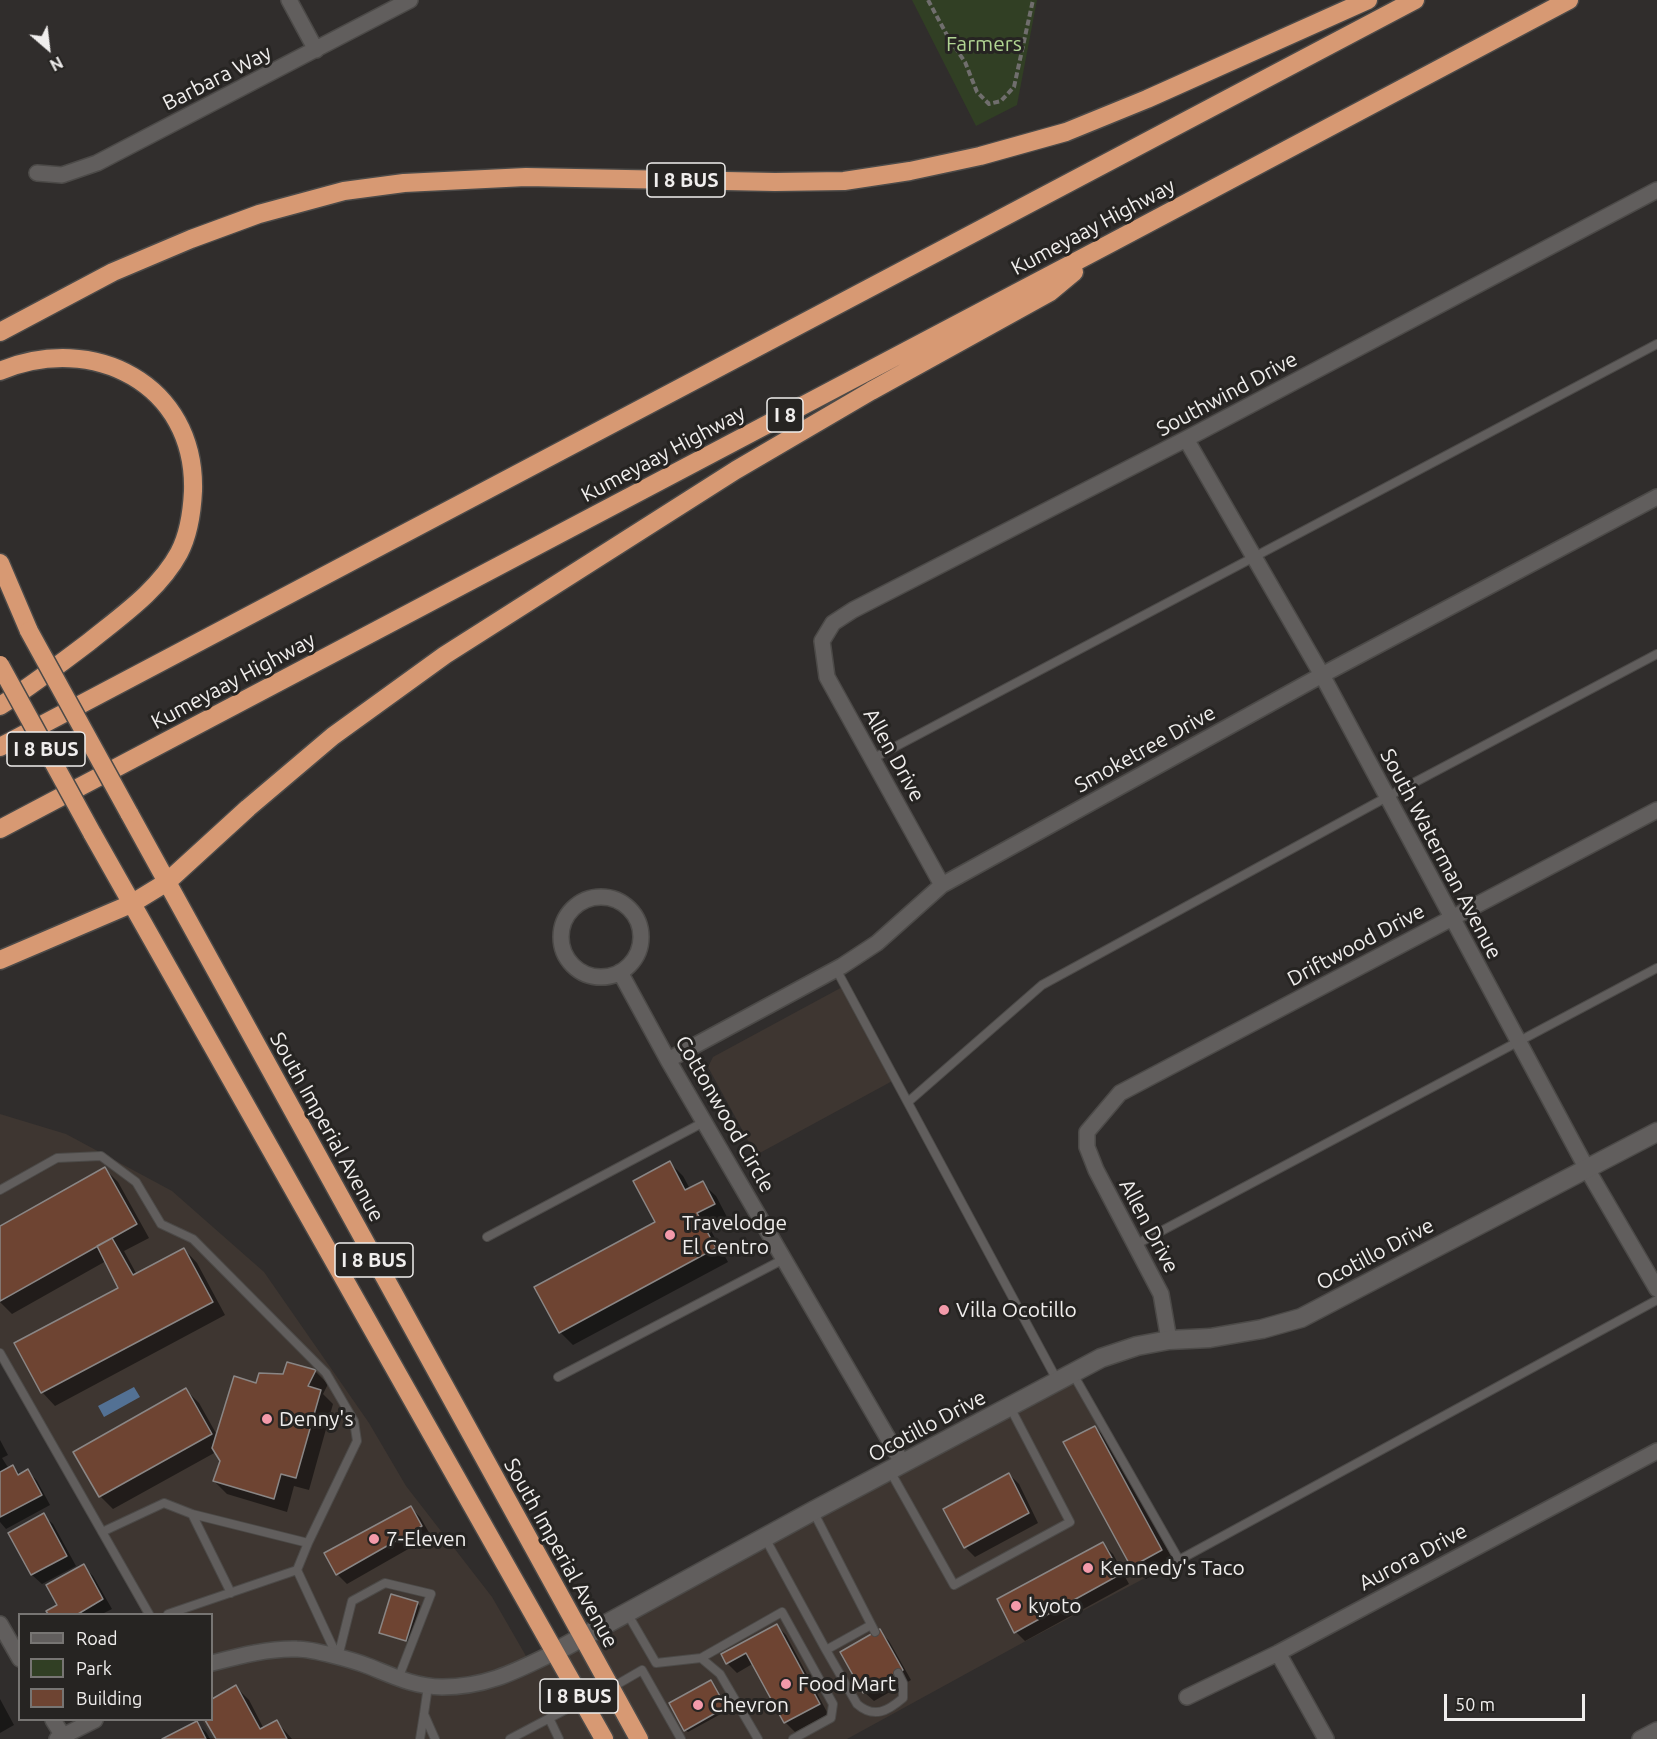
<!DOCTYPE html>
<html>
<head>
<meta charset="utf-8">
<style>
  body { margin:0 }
  #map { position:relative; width:1657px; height:1739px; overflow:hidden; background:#302d2c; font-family:Ubuntu,sans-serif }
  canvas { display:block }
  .legend { position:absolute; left:18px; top:1613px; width:195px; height:108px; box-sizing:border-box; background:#262422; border:2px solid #777573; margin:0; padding:8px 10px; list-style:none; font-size:18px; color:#f0eeed }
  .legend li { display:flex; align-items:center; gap:12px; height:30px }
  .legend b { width:30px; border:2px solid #777573 }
  .north { position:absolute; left:18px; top:18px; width:60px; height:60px; -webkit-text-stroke:4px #262422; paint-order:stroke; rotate:152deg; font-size:16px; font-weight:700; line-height:24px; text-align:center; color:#f0eeed }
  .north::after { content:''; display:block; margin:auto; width:21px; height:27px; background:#f0eeed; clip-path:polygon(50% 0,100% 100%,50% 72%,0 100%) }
  .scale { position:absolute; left:1444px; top:1694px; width:141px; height:27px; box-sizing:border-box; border:3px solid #f0eeed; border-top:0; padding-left:8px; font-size:18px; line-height:21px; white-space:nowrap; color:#f0eeed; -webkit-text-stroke:4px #262422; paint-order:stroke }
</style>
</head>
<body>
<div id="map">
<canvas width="1657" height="1739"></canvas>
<ul class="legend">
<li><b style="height:8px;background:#615e5d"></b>Road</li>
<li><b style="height:16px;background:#313f24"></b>Park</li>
<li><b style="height:16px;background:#6e4432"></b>Building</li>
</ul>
<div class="north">N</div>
<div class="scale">50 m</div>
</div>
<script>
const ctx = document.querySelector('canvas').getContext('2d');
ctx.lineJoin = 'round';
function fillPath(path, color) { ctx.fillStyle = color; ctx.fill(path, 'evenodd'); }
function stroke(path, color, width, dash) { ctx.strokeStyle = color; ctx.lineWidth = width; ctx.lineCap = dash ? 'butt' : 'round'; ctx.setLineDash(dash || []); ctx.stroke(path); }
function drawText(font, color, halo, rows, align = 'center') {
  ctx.font = font + ' Ubuntu,sans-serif'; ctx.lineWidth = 6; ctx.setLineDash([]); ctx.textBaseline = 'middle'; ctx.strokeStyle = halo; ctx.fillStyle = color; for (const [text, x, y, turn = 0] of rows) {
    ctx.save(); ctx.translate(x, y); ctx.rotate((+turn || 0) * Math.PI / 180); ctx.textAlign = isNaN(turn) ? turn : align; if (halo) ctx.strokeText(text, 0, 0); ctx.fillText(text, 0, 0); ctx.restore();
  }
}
fillPath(new Path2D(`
  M846,985L896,1079L756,1155L708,1067L713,1057Z
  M0,1114L66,1134L172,1191L264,1272L369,1423L406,1486L492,1597L530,1663L1073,1372L1179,1560L1024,1642L847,1739H213L202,1720H212V1614H143L0,1353Z`), '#3e3631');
fillPath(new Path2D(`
  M912,0H1037L1017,105L976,126Z`), '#313f24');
fillPath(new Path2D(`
  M134,1387L140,1397L104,1417L98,1406Z`), '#537194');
fillPath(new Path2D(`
  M670,1163L683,1176L690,1189L702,1183L716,1196L727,1217L709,1227L728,1262L573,1345L560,1332L657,1223Z
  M105,1169L118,1182L149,1238L124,1251L137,1275L184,1249L197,1263L225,1315L55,1406L42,1392L16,1344L120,1289L106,1261L12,1314L0,1302V1227Z
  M315,1371L328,1384L323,1394L333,1404L309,1490L294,1486L287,1512L227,1494L214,1481L221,1461L216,1452L113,1509L100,1496L186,1390L199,1403L217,1435L257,1384L284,1376Z
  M1095,1427L1108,1440L1175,1563L1146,1579L1133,1566Z
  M0,1440L8,1455L2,1458L9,1469L13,1467L21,1475L28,1471L37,1481L50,1505L6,1529L0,1522Z
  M1009,1474L1019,1484L1038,1523L975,1557L965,1547Z
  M411,1508L420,1517L431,1536L347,1584L337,1574Z
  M43,1515L53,1524L76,1566L42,1584L32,1575L10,1533Z
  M1103,1544L1113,1554L1129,1584L1025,1641L1016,1632Z
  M83,1566L93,1576L112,1609L102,1614H50L48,1612L59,1606Z
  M417,1603L420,1606L409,1642L383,1635L380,1632Z
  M777,1626L786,1635L828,1714L795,1732L785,1722L754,1663L737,1673L727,1663Z
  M879,1631L889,1641L911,1680L874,1701L864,1692Z
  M711,1682L728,1710L688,1732L685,1730Z
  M236,1687L249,1700L264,1729L277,1722L292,1739H218L207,1720H212V1700Z
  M0,1699L14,1725L0,1733Z
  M196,1723L206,1732L210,1739H165Z`), '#0007');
const building = new Path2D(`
  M670,1161L685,1190L703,1181L715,1204L697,1213L716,1248L559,1333L534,1287L655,1222L633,1181Z
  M105,1167L137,1224L0,1301V1226Z
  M112,1238L133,1275L184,1248L213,1302L41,1393L14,1343L118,1288L97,1246Z
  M287,1362L316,1370L308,1386L321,1390L296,1478L281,1474L274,1499L213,1481L220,1461L212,1448L234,1376L256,1383L259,1373L283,1374Z
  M186,1388L212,1434L99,1497L73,1452Z
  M1095,1426L1162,1550L1131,1567L1063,1442Z
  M13,1465L18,1475L28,1469L42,1495L0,1517V1472Z
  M1009,1473L1029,1513L964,1548L943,1509Z
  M411,1506L422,1526L336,1575L324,1553Z
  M44,1513L67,1556L31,1575L8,1533Z
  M1103,1542L1121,1574L1014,1633L997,1599Z
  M84,1564L103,1599L78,1614H48L46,1611L57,1605L46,1585Z
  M391,1594L418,1602L406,1641L379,1633Z
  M777,1624L820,1704L784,1723L746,1653L726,1664L721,1654Z
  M880,1629L903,1670L863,1693L840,1652Z
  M711,1680L726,1707L684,1731L669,1703Z
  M236,1685L260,1729L277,1720L287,1739H216L205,1720H212V1699Z
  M197,1721L206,1739H162Z`);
fillPath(building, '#6e4432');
stroke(building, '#8a8685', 1.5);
const lane = new Path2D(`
  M872,759L1657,344
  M836,969L1057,1380
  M908,1102L1042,985L1387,797L1657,654
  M0,1190L57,1158L101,1156L136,1182L161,1224L193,1239L326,1373L354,1421L357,1441L308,1543L297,1570
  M487,1237L704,1122
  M1135,1245L1657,968
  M0,1353L149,1614
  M1073,1374L1179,1560L1657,1300
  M558,1377L784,1259
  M890,1471L954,1585L1070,1522L1010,1407
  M813,1511L875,1632
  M102,1532L164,1503L192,1514
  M765,1538L826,1650L871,1625
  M231,1593L192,1514L308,1543
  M627,1613L656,1663L701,1658L720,1674L758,1739
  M168,1614L297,1570L337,1656
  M826,1650L857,1704C874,1719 888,1711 903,1698V1683L898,1673
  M338,1657L352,1601L385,1583L431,1594L398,1679
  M701,1658L782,1612L833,1704L831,1718L793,1739
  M428,1686L424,1714L435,1739
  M611,1688L642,1670L681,1739
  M549,1718L559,1739
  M420,1739L424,1714
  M510,1739L582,1701`);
const street = new Path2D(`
  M289,0L316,50
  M37,173L62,175L97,163L410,0
  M1186,439L1322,675L1587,1169L1657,1289
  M942,885L827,677L822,641L833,623L853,610L1186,439L1657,190
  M561 937a40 40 0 1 1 80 0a40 40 0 1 1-80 0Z
  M620,972L668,1060L903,1464
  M668,1060L842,966L877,943L942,885L1322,675L1657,497
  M1169,1340L1161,1294L1096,1170L1087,1147V1132L1120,1093L1657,810
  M0,1624L20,1659
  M1278,1653L1326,1739
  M212,1663C239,1656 269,1648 297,1649C312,1649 353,1660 368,1666C393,1676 415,1687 442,1687C487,1687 516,1671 555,1652
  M1187,1697L1278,1653L1657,1451
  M53,1720L63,1736
  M57,1739L95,1720
  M1640,1739L1657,1730`);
const secondary = new Path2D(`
  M555,1652L813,1511L1101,1358L1137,1346L1169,1340L1210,1338L1262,1329L1301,1318L1657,1132`);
const highway = new Path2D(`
  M0,332L113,272L191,239L259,214L344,191L404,183L526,177L775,182L844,181L910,171L980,156L1066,132L1147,99L1368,0
  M0,371C93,332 196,384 193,491C192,512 189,534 179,553C159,590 121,616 89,642C60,664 31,686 0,706
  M0,563L29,631
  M0,747L1415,0
  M129,813L639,1739
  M0,829L1111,243L1569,0
  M92,833L604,1739
  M0,960L131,904L167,882L248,808L333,736L445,655L736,470L871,391L1050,292L1074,272`);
stroke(lane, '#4c4a48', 10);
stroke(street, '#4c4a48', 18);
stroke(secondary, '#4c4a48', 21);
stroke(highway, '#4c4a48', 21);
stroke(new Path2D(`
  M928,0L948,37L965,62L977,92L989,104L1001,101L1014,87L1033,0`), '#706e6d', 4, [6, 3]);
stroke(lane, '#615e5d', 8);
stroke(street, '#615e5d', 15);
stroke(secondary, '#615e5d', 18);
stroke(highway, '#d79973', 18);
const highwayBridge = new Path2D(`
  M29,631L129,813
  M0,665L92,833`);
stroke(highwayBridge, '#4c4a48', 21, []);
stroke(highwayBridge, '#d79973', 18);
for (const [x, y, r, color] of [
  [670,1235,6,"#f39aaa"],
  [944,1310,6,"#f39aaa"],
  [267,1419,6,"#f39aaa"],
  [374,1539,6,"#f39aaa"],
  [1088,1568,6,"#f39aaa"],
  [1016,1606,6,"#f39aaa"],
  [786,1684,6,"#f39aaa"],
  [698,1705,6,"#f39aaa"]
]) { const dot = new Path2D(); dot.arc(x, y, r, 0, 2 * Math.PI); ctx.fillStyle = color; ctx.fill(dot); stroke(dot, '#262422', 2); }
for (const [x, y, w] of [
  [686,180,78],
  [785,415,36],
  [46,749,78],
  [374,1260,78],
  [579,1696,78]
]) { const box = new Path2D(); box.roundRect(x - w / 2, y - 17, w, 34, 4.5); ctx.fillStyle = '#262422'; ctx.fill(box); stroke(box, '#f0eeed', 1.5); }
drawText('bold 20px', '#f0eeed', null, [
  ["I 8 BUS",686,180],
  ["I 8",785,415],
  ["I 8 BUS",46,749],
  ["I 8 BUS",374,1260],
  ["I 8 BUS",579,1696]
]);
drawText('21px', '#b0d492', '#262422', [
  ["Farmers",984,44]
]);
drawText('21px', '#f0eeed', '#262422', [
  ["Barbara Way",217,78,-27],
  ["Kumeyaay Highway",1093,227,-28],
  ["Southwind Drive",1227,394,-28],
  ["Kumeyaay Highway",663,454,-28],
  ["Kumeyaay Highway",233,681,-28],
  ["Smoketree Drive",1145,749,-29],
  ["Allen Drive",894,755,61],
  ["South Waterman Avenue",1441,854,62],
  ["Driftwood Drive",1356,945,-28],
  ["Cottonwood Circle",725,1114,60],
  ["South Imperial Avenue",327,1127,61],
  ["Allen Drive",1149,1226,62],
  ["Ocotillo Drive",1375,1254,-28],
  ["Ocotillo Drive",927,1426,-28],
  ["South Imperial Avenue",561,1553,61],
  ["Aurora Drive",1413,1557,-28]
]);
drawText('21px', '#f0eeed', '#262422', [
  ["Travelodge",682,1223],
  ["El Centro",682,1247],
  ["Villa Ocotillo",956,1310],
  ["Denny's",279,1419],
  ["7-Eleven",386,1539],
  ["Kennedy's Taco",1100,1568],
  ["kyoto",1028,1606],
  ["Food Mart",798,1684],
  ["Chevron",710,1705]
], 'left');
</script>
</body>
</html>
